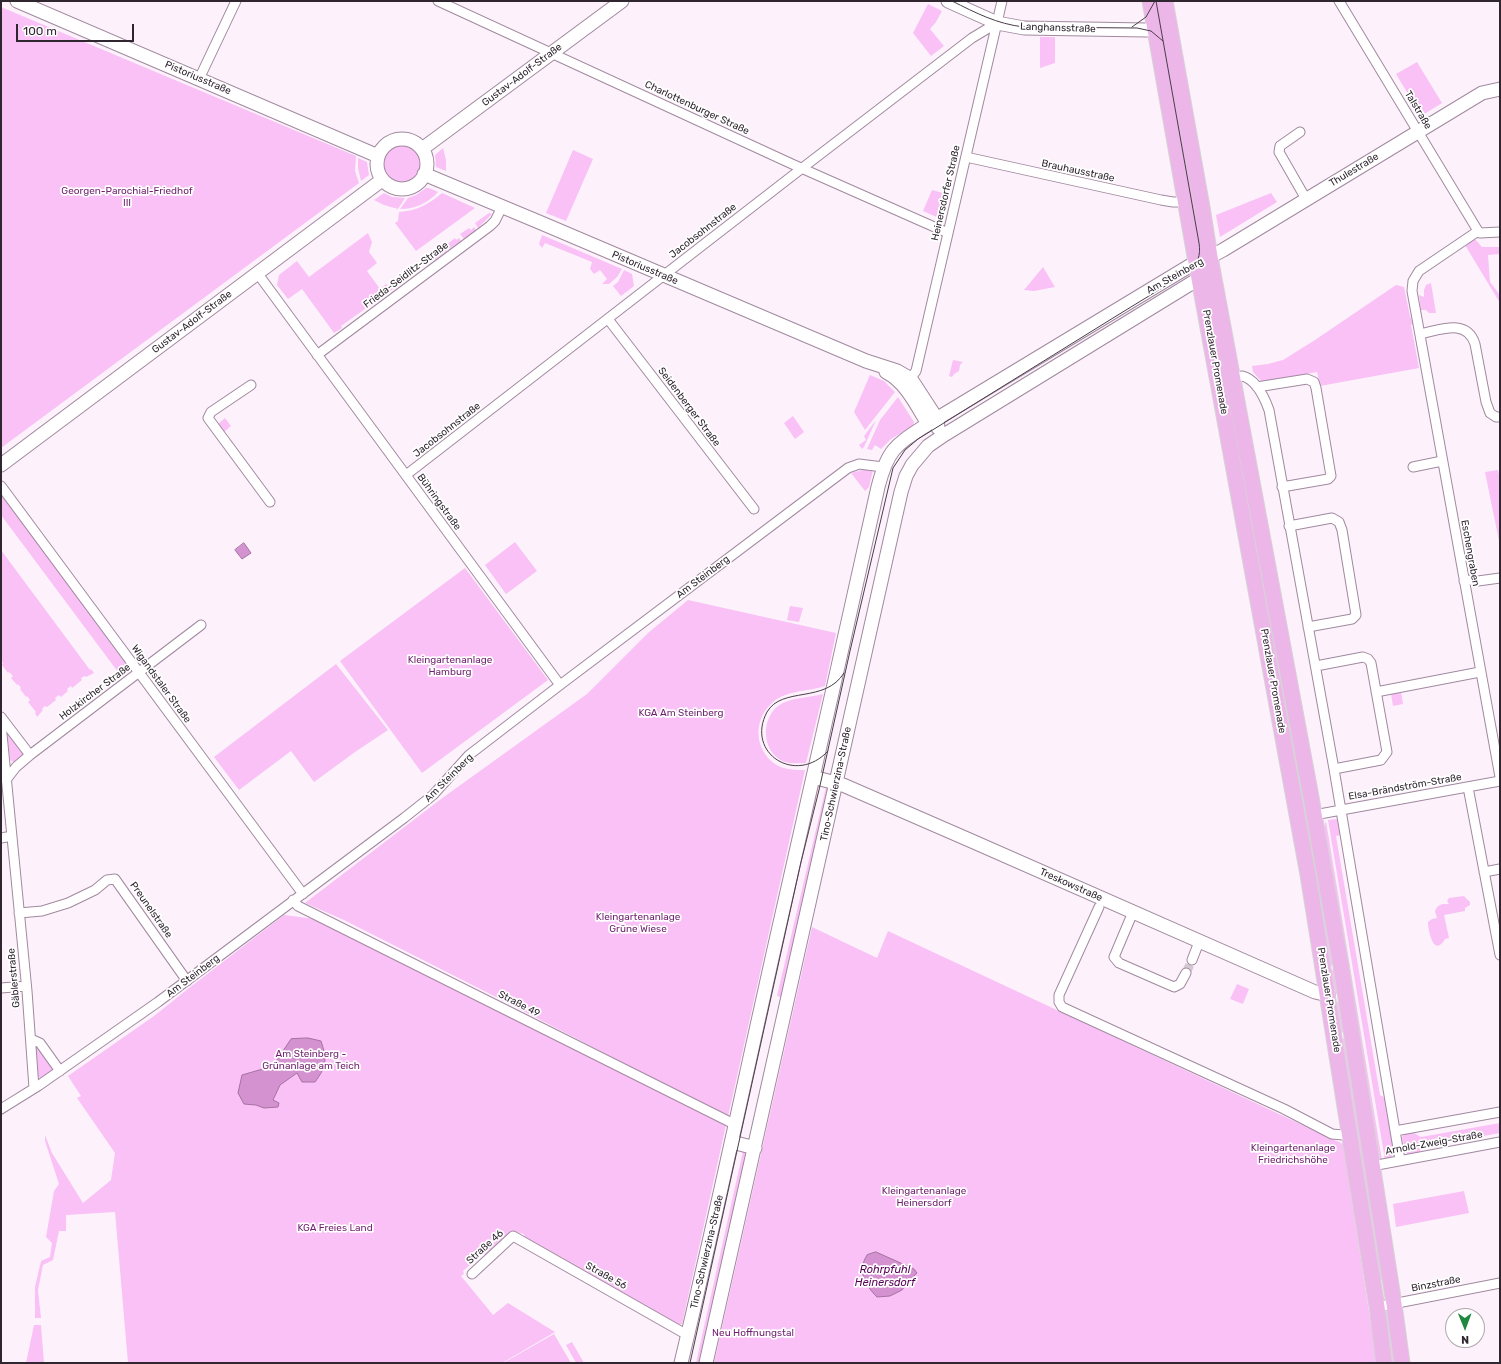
<!DOCTYPE html>
<html>
<head>
<meta charset="utf-8">
<style>
  body { margin:0 }
  #map { position:relative; width:1501px; height:1364px; overflow:hidden; background:#fdf2fc; font-family:Rubik,sans-serif }
  canvas { display:block }
  .frame { position:absolute; inset:0; border:2px solid #302630; pointer-events:none }
  .north { position:absolute; left:1445px; top:1308px; width:40px; height:40px; box-sizing:border-box; background:#fff; border:1px solid #aca8ac; border-radius:50%; rotate:179deg; font-size:11px; font-weight:700; line-height:16px; text-align:center; color:#302630 }
  .north::after { content:''; display:block; margin:auto; width:14px; height:18px; background:#1e883f; clip-path:polygon(50% 0,100% 100%,50% 72%,0 100%) }
  .scale { position:absolute; left:16px; top:24px; width:118px; height:18px; box-sizing:border-box; border:2px solid #302630; border-top:0; padding-left:5px; font-size:12px; line-height:14px; white-space:nowrap; color:#302630; -webkit-text-stroke:3px #fff; paint-order:stroke }
</style>
</head>
<body>
<div id="map">
<canvas width="1501" height="1364"></canvas>
<div class="frame"></div>
<div class="north">N</div>
<div class="scale">100 m</div>
</div>
<script>
const ctx = document.querySelector('canvas').getContext('2d');
ctx.lineJoin = 'round';
function fillPath(path, color) { ctx.fillStyle = color; ctx.fill(path, 'evenodd'); }
function stroke(path, color, width, dash) { ctx.strokeStyle = color; ctx.lineWidth = width; ctx.lineCap = dash ? 'butt' : 'round'; ctx.setLineDash(dash || []); ctx.stroke(path); }
function drawText(font, color, halo, rows, align = 'center') {
  ctx.font = font + ' Rubik,sans-serif'; ctx.lineWidth = 3.5; ctx.setLineDash([]); ctx.textBaseline = 'middle'; ctx.strokeStyle = halo; ctx.fillStyle = color; for (const [text, x, y, turn = 0] of rows) {
    ctx.save(); ctx.translate(x, y); ctx.rotate((+turn || 0) * Math.PI / 180); ctx.textAlign = isNaN(turn) ? turn : align; if (halo) ctx.strokeText(text, 0, 0); ctx.fillText(text, 0, 0); ctx.restore();
  }
}
fillPath(new Path2D(`
  M928,4L942,11L936,22L930,29L944,46L931,56L913,33Z
  M1,7L356,156L355,171L359,183L1,448Z
  M1040,37H1055V63L1040,68Z
  M1417,62L1442,103L1421,116L1396,74Z
  M383 164a19 19 0 1 1 38 0a19 19 0 1 1-38 0Z
  M443,148L446,160V171L436,167L435,155Z
  M573,150L593,159L566,221L546,213Z
  M358,158L367,162L369,175L361,181L358,168Z
  M426,188H429L438,192C428,203 415,209 400,209L408,198L416,195Z
  M932,190L947,194L941,219L923,211Z
  M384,193L392,197L405,198L398,209L384,205L374,200Z
  M442,193L475,208L416,251L395,223L398,221L399,212C417,211 429,204 442,193Z
  M1271,193L1277,202L1220,237L1216,215Z
  M489,213L492,214L478,228L475,223Z
  M474,227L476,230L464,239L460,234L469,228L471,230Z
  M368,233L372,242L369,252L377,263L367,271L380,289L386,284L388,286L390,284L393,289L341,326L342,328L334,333L302,289L288,299L277,285L279,275L297,261L309,277Z
  M542,235L622,269L617,277L609,284H602L607,279L600,270L594,274L590,269L592,262L545,243L542,248L539,244Z
  M455,238L456,240L459,238L461,241L449,249L446,245Z
  M1474,238L1482,247H1500V254L1488,255L1490,282L1500,295V303L1465,245Z
  M440,249L442,251L445,249L447,251L435,260L431,255Z
  M1043,267L1055,287L1034,291L1024,290Z
  M624,270L632,274L634,286L621,296L613,286L618,282Z
  M1431,283L1436,313H1429L1426,310H1421L1419,295L1424,297V290L1426,285Z
  M1396,285L1404,287L1410,316L1413,324L1411,325L1419,368L1320,386L1317,372L1262,382L1253,372L1252,366L1268,364L1283,360L1315,340Z
  M953,360L963,362L960,365L959,371L954,374L952,377L949,376Z
  M870,375L884,381L895,392L865,430L854,412Z
  M898,397L914,422L913,426L891,439L881,449L875,445L872,450L867,449L880,420Z
  M793,416L804,432L795,439L784,423Z
  M225,418L231,426L224,432L218,424Z
  M876,420L864,447L862,449L859,445L866,440L864,436Z
  M866,469L873,470L869,487L865,491L851,473Z
  M1498,470L1500,479L1499,541L1485,472Z
  M1,493L131,669L121,676L1,515Z
  M515,542L537,571L506,594L485,565Z
  M1,550L90,670L91,669L94,673L86,677L85,676L81,678L82,680L72,688L71,686L67,689L68,691L61,697L59,695L55,698L56,700L47,707L45,706L42,709L43,710L37,717L35,713L36,712L28,702L30,700L27,696L26,697L20,689L21,688L18,684L17,685L11,678L13,676L9,672L8,673L2,665L3,663L1,660Z
  M465,568L548,680L422,773L340,661Z
  M688,600L836,633L825,686C807,692 783,690 770,705C753,722 755,750 775,764C784,770 795,770 805,770L728,1117L498,998L344,920L305,903L441,799L587,694L648,633Z
  M790,606L803,608L799,622L787,620Z
  M336,664L388,730L355,752L314,782L291,751L239,790L214,757Z
  M1401,692L1403,704L1393,706L1391,694Z
  M823,694L806,763C799,763 792,764 785,762C762,754 760,720 778,706C790,697 809,698 823,694Z
  M9,734L24,752V755L15,762L11,761L10,759L7,735Z
  M816,784L819,785L788,922L785,921Z
  M826,787L831,788L784,998L777,996Z
  M1307,799L1336,965L1327,966L1299,800Z
  M1337,819L1340,835L1336,836L1380,1095L1387,1099L1395,1152L1390,1159L1385,1160L1328,820Z
  M1326,821L1382,1160L1379,1158L1324,828Z
  M1464,896L1470,902V905L1465,908V911L1444,915L1449,938L1445,939C1434,958 1428,931 1428,922L1432,919L1437,918L1435,911C1438,904 1441,904 1449,904L1447,901L1449,898Z
  M284,915L315,919L667,1094L726,1125L682,1324L678,1325L525,1239L524,1234L516,1232L511,1233L487,1257L483,1253L463,1271L464,1274L461,1276L493,1315L508,1303L555,1332L502,1363H128L115,1212L66,1215V1231H59L53,1260L43,1265L38,1290L41,1318H35V1287L41,1261L50,1257L52,1243L46,1237L54,1191L59,1184L45,1141V1135L52,1153L83,1203L111,1180L115,1153L77,1098L81,1096L68,1076L154,1016L189,988Z
  M812,927L877,958L888,931L1343,1144L1377,1363H714Z
  M1336,969L1340,993L1333,995L1330,970Z
  M1237,984L1249,989L1243,1004L1230,999Z
  M1342,1001L1346,1032L1339,1033L1333,1002Z
  M1348,1038L1387,1279L1377,1281L1339,1039Z
  M39,1047L55,1071L41,1079L38,1076L36,1049Z
  M1500,1123V1133L1423,1147L1418,1154H1407L1404,1147L1402,1137L1405,1134L1414,1133L1421,1137Z
  M743,1151L747,1153L702,1363H696Z
  M1464,1191L1469,1213L1396,1227L1393,1204Z
  M1388,1312L1398,1363H1388L1385,1313Z
  M34,1325H41L44,1363H26Z
  M554,1334L571,1363H503Z
  M572,1342L584,1363H576L566,1345Z`), '#f9c1f5');
const water = new Path2D(`
  M244,543L251,553L242,559L235,550Z
  M308,1038L321,1041C327,1059 327,1066 315,1082H302L297,1073L280,1085L273,1100L279,1103L278,1107L264,1108L256,1105L244,1104L238,1093L242,1075L273,1066L291,1039Z
  M876,1252L914,1269L917,1273L909,1281L902,1290L890,1296L877,1297C865,1285 857,1271 867,1255Z`);
fillPath(water, '#d592d1');
stroke(water, '#a472a1', 1);
stroke(new Path2D(`
  M1186,973L1192,960`), '#d4c9d3', 9, [9, 4.5]);
const street = new Path2D(`
  M438,1L792,164L948,233
  M1339,1L1478,231
  M199,79L236,1
  M1300,132L1280,146L1279,152L1306,199
  M966,157L1161,200L1173,202H1185
  M1478,231L1419,271L1413,281L1412,291L1500,777
  M1478,231L1480,233L1500,232
  M258,274L560,685
  M608,319L754,509
  M1420,334C1440,330 1467,318 1475,344L1486,402L1490,413L1496,417H1500
  M317,355L490,226L495,221L502,207
  M1232,377C1235,377 1239,376 1242,376C1256,379 1265,399 1269,410L1334,769L1400,1160
  M907,383L916,371L1002,1
  M251,385L211,412L208,418L270,502
  M1257,387L1307,379L1314,382L1316,388L1331,476L1328,479L1282,487
  M1413,467L1442,461
  M406,475L801,169L972,38L997,23
  M1,486L303,894
  M1289,526L1332,518L1339,522L1342,530L1356,615L1352,619L1308,627
  M1464,581L1471,580L1478,581L1500,578
  M1316,666L1363,657L1368,659L1371,663L1387,752L1381,760L1334,769
  M1376,692L1480,672
  M1,717L30,755
  M1,724L27,991L34,1088
  M6,780L16,767L30,755L201,625
  M1468,787L1500,955
  M1314,815L1500,781
  M1,838L12,836
  M1484,872L1500,869
  M293,900L298,906L736,1125
  M1099,907L1059,995V1002L1062,1007L1284,1109L1332,1134L1343,1135L1350,1134
  M1133,912L1114,957L1119,963L1174,987L1180,984L1186,973
  M19,913L42,911L68,903L95,890L107,880L115,879L187,981
  M1192,960L1199,942
  M1,988L26,986
  M31,1039L40,1043L60,1071
  M1,1109L38,1086L158,1002L404,818L433,795L469,755L560,685L848,468L859,464L883,467
  M1395,1131L1500,1112
  M1372,1166L1500,1142
  M472,1274L513,1236L682,1332L688,1333
  M1377,1307L1500,1283`);
const secondary = new Path2D(`
  M17,1L378,156
  M948,1L997,23L1024,28L1146,30L1155,29L1164,25
  M377 164a25 25 0 1 1 50 0a25 25 0 1 1-50 0Z
  M422,149L622,1
  M424,174L539,222L866,361L897,371L911,379L937,419L938,428
  M886,372C906,382 917,406 928,424
  M1,465L382,180
  M813,777L843,785L974,842L1315,992L1328,995
  M732,1142L755,1148
  M681,1363C715,1221 745,1078 777,936C811,786 845,637 878,487C888,448 896,445 928,424L1196,262L1210,257L1223,250L1482,93L1500,89
  M706,1363L901,492L906,476L912,465L928,446L944,435L1195,281L1199,279L1203,271`);
const primary = new Path2D(`
  M1150,1L1196,262L1308,875L1377,1307L1384,1363
  M1165,1L1202,207L1210,257L1309,786L1341,966L1394,1304L1402,1363`);
stroke(street, '#a1899f', 11);
stroke(secondary, '#a1899f', 15);
stroke(primary, '#d6d4d6', 17);
stroke(street, '#fff', 9);
stroke(secondary, '#fff', 13);
stroke(primary, '#ecb6e9', 15);
stroke(new Path2D(`
  M952,1C976,13 997,24 1024,27L1137,28L1151,31L1163,41
  M1132,27L1146,17L1155,1
  M828,751C796,786 745,753 767,712C782,686 825,704 844,673
  M690,1363L801,862L819,790L850,651L893,468L905,450L918,439L1113,318L1188,272C1198,264 1201,255 1199,243L1156,1`), '#493e48', 1);
drawText('10px', '#302630', '#fff', [
  ["Langhansstraße",1058,28,2],
  ["Gustav-Adolf-Straße",522,75,-37],
  ["Pistoriusstraße",198,78,23],
  ["Charlottenburger Straße",697,108,25],
  ["Talstraße",1418,110,59],
  ["Thulestraße",1354,170,-31],
  ["Brauhausstraße",1078,171,12],
  ["Heinersdorfer Straße",946,193,-77],
  ["Jacobsohnstraße",703,231,-38],
  ["Pistoriusstraße",645,268,23],
  ["Frieda-Seidlitz-Straße",406,275,-37],
  ["Am Steinberg",1175,276,-29],
  ["Gustav-Adolf-Straße",192,322,-37],
  ["Prenzlauer Promenade",1215,362,80],
  ["Seidenberger Straße",689,407,53],
  ["Jacobsohnstraße",447,430,-38],
  ["Bühringstraße",439,502,54],
  ["Eschengraben",1470,553,80],
  ["Am Steinberg",703,577,-37],
  ["Prenzlauer Promenade",1273,681,80],
  ["Wigandstaler Straße",161,684,54],
  ["Holzkircher Straße",95,692,-37],
  ["Am Steinberg",449,778,-45],
  ["Tino-Schwierzina-Straße",836,784,-78],
  ["Elsa-Brändström-Straße",1405,787,-10],
  ["Treskowstraße",1071,885,24],
  ["Preunelstraße",151,910,55],
  ["Am Steinberg",193,976,-37],
  ["Gäblerstraße",14,978,-95],
  ["Prenzlauer Promenade",1329,1000,81],
  ["Straße 49",519,1004,27],
  ["Arnold-Zweig-Straße",1434,1143,-10],
  ["Straße 46",485,1247,-42],
  ["Tino-Schwierzina-Straße",707,1252,-77],
  ["Straße 56",606,1276,29],
  ["Binzstraße",1436,1284,-11]
]);
drawText('10px', '#6e1f6d', '#fff', [
  ["Georgen-Parochial-Friedhof",127,191],
  ["III",127,203],
  ["Kleingartenanlage",450,660],
  ["Hamburg",450,672],
  ["KGA Am Steinberg",681,713],
  ["Kleingartenanlage",638,917],
  ["Grüne Wiese",638,929],
  ["Am Steinberg -",311,1054],
  ["Grünanlage am Teich",311,1066],
  ["Kleingartenanlage",1293,1148],
  ["Friedrichshöhe",1293,1160],
  ["Kleingartenanlage",924,1191],
  ["Heinersdorf",924,1203],
  ["KGA Freies Land",335,1228],
  ["Neu Hoffnungstal",753,1333]
]);
drawText('italic 11px', '#580258', '#fff', [
  ["Rohrpfuhl",885,1270],
  ["Heinersdorf",885,1283]
]);
</script>
</body>
</html>
